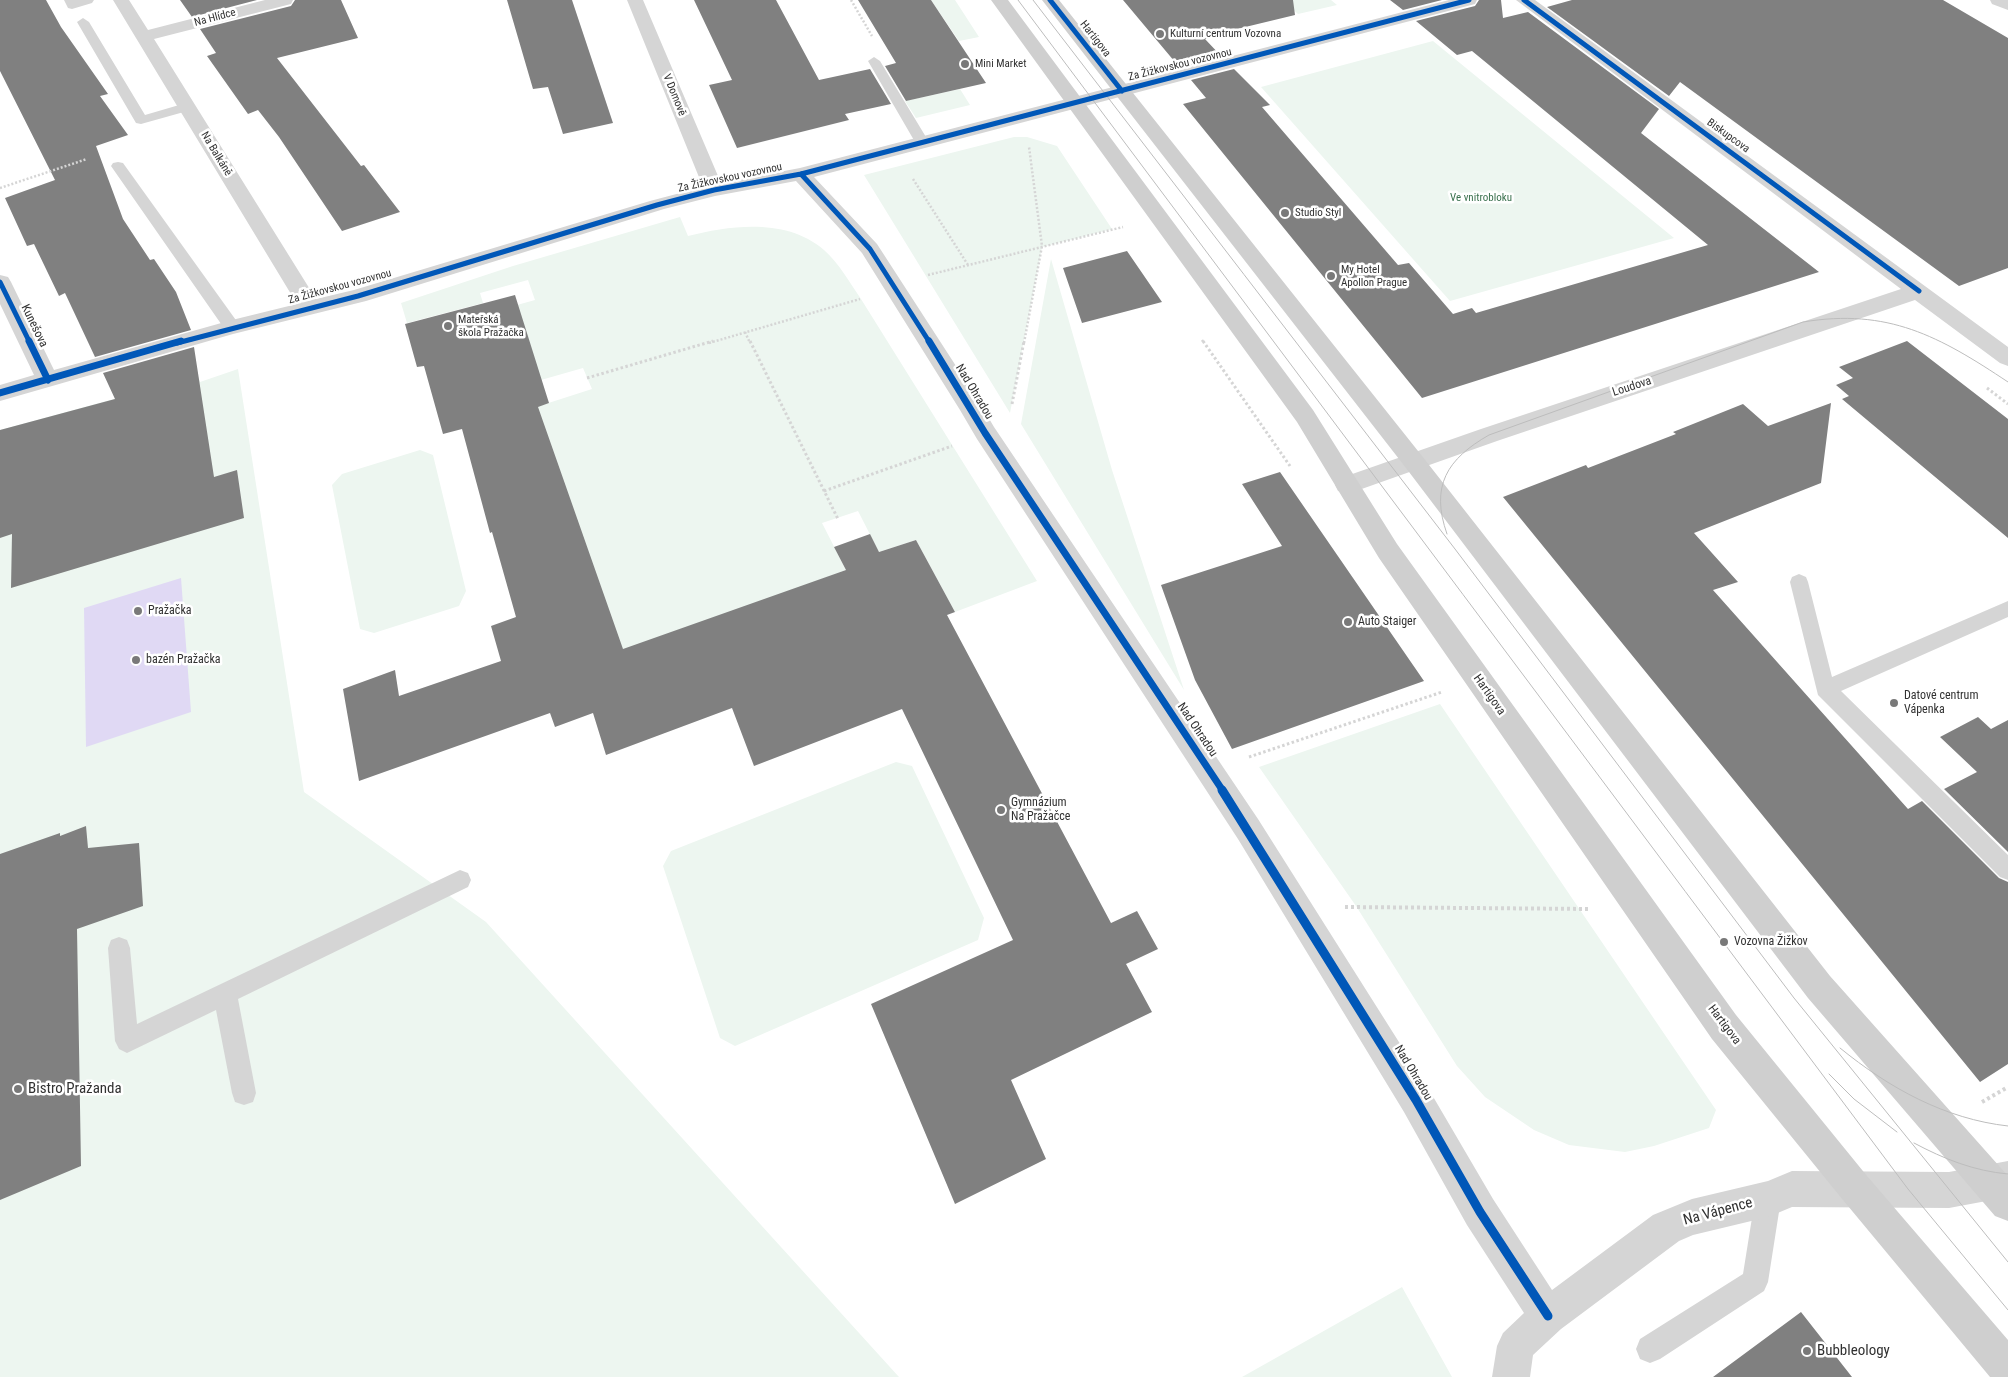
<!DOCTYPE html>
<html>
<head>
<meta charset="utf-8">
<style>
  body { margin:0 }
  canvas { display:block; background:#fff }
</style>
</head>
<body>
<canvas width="2008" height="1377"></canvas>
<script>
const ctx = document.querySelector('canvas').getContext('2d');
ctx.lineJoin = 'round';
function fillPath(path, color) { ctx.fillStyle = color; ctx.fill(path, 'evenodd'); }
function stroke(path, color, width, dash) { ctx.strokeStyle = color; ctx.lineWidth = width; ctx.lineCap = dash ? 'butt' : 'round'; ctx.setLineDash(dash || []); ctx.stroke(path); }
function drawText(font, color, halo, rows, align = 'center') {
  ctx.font = font + ' "Roboto Condensed",sans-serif'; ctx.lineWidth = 5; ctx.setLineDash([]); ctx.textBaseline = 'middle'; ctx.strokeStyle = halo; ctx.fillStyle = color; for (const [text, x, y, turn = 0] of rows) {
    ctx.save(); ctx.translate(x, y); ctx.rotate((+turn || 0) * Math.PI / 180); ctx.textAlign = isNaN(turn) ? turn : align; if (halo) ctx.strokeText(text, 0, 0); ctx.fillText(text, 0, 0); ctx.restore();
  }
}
fillPath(new Path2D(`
  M931,0H955L979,37L959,41Z
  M1282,0H1331L1337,5L1298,14Z
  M1433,41L1674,238L1450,301L1261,87Z
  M960,89L970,105L916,118L905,101Z
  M1014,137H1027L1057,146L1112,229L1042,247L1010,413L864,175Z
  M680,217L688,236C732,225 787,218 824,250C839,263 850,283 861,299L1037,581L955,612L916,540L879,552L858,511L822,523L846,570L605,660L536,407L592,389L583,368L541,380L517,305L535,300L528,280L480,293L483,303L407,323L401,303L513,266Z
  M1051,259L1112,470L1184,690L1021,424Z
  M238,369L304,792L486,922L899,1377H0V430L198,376L200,382Z
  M420,450L433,455L466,591L459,606L374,633L360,629L332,485L342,474Z
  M1440,704L1716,1110L1709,1128L1654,1146L1625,1152L1569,1145L1534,1130L1485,1097L1457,1066L1356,906L1259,767Z
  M896,762L912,766L984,918L978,940L735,1046L720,1038L663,866L671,851Z
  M1402,1287L1452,1377H1242Z`), '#edf6f0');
fillPath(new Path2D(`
  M181,578L191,712L86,747L84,608Z`), '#e0d9f4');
fillPath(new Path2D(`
  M0,0H46L61,27L108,94L100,96L128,135L96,146L123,219L150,260L154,259L176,292L191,330L95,357L65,293L59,296L34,244L27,246L5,198L55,180L0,71Z
  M180,0H257L192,17Z
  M295,0H341L358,38L277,58L361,166L364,165L400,212L342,231L279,137L258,110L248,114L207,56L216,53L200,29L291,6Z
  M507,0H572L613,123L563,134L548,87L533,89Z
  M694,0H776L819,80L870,69L891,104L845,114L849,120L737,148L709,85L732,80Z
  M858,0H931L986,83L906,101L885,66L896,63Z
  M1123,0H1293L1295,15L1237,29L1239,32L1205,39L1222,57L1180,68Z
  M1390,0H1442L1403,10Z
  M1479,0H1501L1503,18L1528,12L1659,109L1641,133L1819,272L1422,398L1183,104L1206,98L1191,80L1234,69L1270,105L1262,107L1398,265L1409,263L1453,314L1472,308L1476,313L1708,245L1472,51L1457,55L1416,21L1475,6Z
  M1572,0H1943L2008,38V268L1959,286L1680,82L1669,96L1547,7Z
  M1127,251L1162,302L1082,323L1063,268Z
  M515,295L549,403L538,407L623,649L846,570L834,547L870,534L879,552L916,540L955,612L947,615L1111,923L1137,911L1158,949L1126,964L1152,1012L1011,1080L1046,1159L955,1204L871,1004L1013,940L902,709L754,766L732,708L606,755L593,713L555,727L550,713L359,781L343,689L395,670L399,696L501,661L491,626L516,617L492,532L490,533L462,429L443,434L424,366L417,367L405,324Z
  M1907,341L2008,419V538L1842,399L1849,396L1836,385L1853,378L1839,367Z
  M194,347L214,477L237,470L244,518L11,588L12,534L0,538V430L115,399L103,373Z
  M1831,403L1821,483L1694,533L1738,582L1713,590L1908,809L1922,801L1999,878L2008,882V1064L1980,1082L1503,497L1586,465L1588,468L1676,434L1673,432L1743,404L1768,426Z
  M1280,472L1424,681L1232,749L1195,680L1161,585L1282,546L1242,484Z
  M1978,717L1991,729L2008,720V852L1944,789L1977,772L1940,737Z
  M86,826L88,848L139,843L143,906L77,929L81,1166L0,1200V854L60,833V836Z
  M1801,1312L1852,1377H1713Z`), '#808080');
stroke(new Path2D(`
  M851,0L872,36
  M913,179L968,265
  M0,188L87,159
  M928,275L1123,227
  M745,332L750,343
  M1202,340L1204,343
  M709,343L860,299
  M1024,343L1042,246L1029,147`), '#d5d5d5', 2.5, [2, 2]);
stroke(new Path2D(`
  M750,341L838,519
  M1203,341L1290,466
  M587,378L713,341
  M1987,388L2008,404
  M1012,404L1024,341
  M824,491L952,446
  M1249,757L1442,692`), '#d5d5d5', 3, [2.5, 2.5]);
stroke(new Path2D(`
  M1345,907L1591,909
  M1982,1102L2008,1087`), '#d5d5d5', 4, [3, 3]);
fillPath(new Path2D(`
  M64,0H94L92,3L72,9L68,8Z
  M83,18L89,22L145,115L186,103L191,104L193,107L191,110L141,124L136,123L77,22Z
  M874,57L880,61L929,142L927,145L922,146L915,142L868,61Z
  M118,162L123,163L238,323L240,327L238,331L232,332L226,331L111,166L113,163Z
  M1799,574L1806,577L1808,582L1832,677L2008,601V617L1841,691L2008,855V880L2000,877L1818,695L1790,582L1792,577Z
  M460,870L468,873L471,880L468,887L238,999L256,1093L253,1102L244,1105L235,1102L232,1093L216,1010L127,1053L119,1049L115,1041L108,948L111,940L119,937L127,940L130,948L137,1024Z
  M1768,1186L1777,1190L1781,1199L1768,1282L1764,1291L1660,1359L1650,1363L1640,1359L1636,1349L1640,1339L1743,1274L1755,1199L1759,1190Z`), '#d5d5d5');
fillPath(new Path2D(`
  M113,0H129L148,30L265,0H293L291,4L154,39L316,299L354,290L650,201L703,187L627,0H643L721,183L800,168L1449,0H1477L1475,4L814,177L877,244L978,400L994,427L1258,819L1428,1088L1493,1199L1552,1290L1653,1215L1692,1199L1768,1181L1792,1171L1949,1172L2008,1161V1197L1949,1208L1792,1207L1768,1217L1693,1235L1679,1241L1561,1329L1533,1355L1530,1377H1492L1497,1346L1503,1333L1524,1313L1467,1225L1404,1112L1238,839L977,439L960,410L862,253L796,181L715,196L664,209L366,301L233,334L0,401V385L34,375L0,304V275L8,277L11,282L54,370L232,320L297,304Z
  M1516,0H1535L2008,347V366L2000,363L1915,300L1497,441L1356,491L1347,494L1338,491L1335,485L1338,479L1481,429L1901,289Z
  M1990,0H2008V10L1992,4Z`), '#d5d5d5');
fillPath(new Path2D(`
  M991,0H1008L1313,410L1397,544L1736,1015L1867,1176L2008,1340V1377H1990L1843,1200L1712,1039L1379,558L1297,422Z
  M1042,0H1059L1422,456L1830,976L2008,1176V1221L1995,1216L1808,998L1406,468Z`), '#cfcfcf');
stroke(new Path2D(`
  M1018,0L1908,1189L2008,1310
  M1033,0L1455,549L1794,998L2008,1262
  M1447,534C1430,486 1447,459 1489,435L1803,322C1888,308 1939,336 2008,382
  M1840,1048C1889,1088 1945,1119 2008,1126
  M1829,1074L1854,1099L1897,1132
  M1914,1143C1944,1159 1974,1171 2008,1174`), '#bdbdbd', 1);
stroke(new Path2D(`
  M1050,0L1122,91
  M1524,0L1919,291
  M801,174L870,249L930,343
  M0,282L30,343
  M177,343L358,296L657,205L714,190L801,174L1469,0`), '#0057b8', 5);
stroke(new Path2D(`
  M29,341L48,380
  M929,341L985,433L1223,791
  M0,393L181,341`), '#0057b8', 7);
stroke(new Path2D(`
  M1222,790L1416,1100L1480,1212L1548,1316`), '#0057b8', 9);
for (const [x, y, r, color] of [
  [1160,34,5,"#797979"],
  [965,64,5,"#797979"],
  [1285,213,5,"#797979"],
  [1331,276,5,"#797979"],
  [448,326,5,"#797979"],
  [138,611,5,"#797979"],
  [1348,622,5,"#797979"],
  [136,660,5,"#797979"],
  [1894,703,5,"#797979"],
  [1001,810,5,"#797979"],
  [1724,942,5,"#797979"],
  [18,1089,5,"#797979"],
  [1807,1351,5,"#797979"]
]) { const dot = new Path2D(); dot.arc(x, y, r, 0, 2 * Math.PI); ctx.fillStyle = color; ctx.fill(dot); stroke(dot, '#fff', 2); }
drawText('11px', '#313131', '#fff', [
  ["Na Hlídce",215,18,-15],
  ["Hartigova",1095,39,52],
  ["Za Žižkovskou vozovnou",1180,65,-14],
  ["V Domově",674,95,68],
  ["Biskupcova",1728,136,36],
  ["Na Balkáně",216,154,59],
  ["Za Žižkovskou vozovnou",730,178,-12],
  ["Za Žižkovskou vozovnou",340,287,-15]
]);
drawText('11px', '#313131', '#fff', [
  ["Kulturní centrum Vozovna",1170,34],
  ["Mini Market",975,64],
  ["Studio Styl",1295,213],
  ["My Hotel",1341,270],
  ["Apollon Prague",1341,283],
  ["Mateřská",458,320],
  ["škola Pražačka",458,333]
], 'left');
drawText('11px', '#3a714e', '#fff', [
  ["Ve vnitrobloku",1481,198]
]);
drawText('12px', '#313131', '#fff', [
  ["Kunešova",34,326,64],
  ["Loudova",1632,387,-18],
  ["Nad Ohradou",974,392,59],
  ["Hartigova",1489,695,55],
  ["Nad Ohradou",1197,730,56],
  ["Hartigova",1724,1025,53],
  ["Nad Ohradou",1413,1073,59]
]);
drawText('12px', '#313131', '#fff', [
  ["Pražačka",148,611],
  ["Auto Staiger",1358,622],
  ["bazén Pražačka",146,660],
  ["Datové centrum",1904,696],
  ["Vápenka",1904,710],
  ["Gymnázium",1011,803],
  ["Na Pražačce",1011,817],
  ["Vozovna Žižkov",1734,942]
], 'left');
drawText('15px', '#313131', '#fff', [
  ["Bistro Pražanda",28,1089],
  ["Bubbleology",1817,1351]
], 'left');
drawText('15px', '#313131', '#fff', [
  ["Na Vápence",1718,1212,-15]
]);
</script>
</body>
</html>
